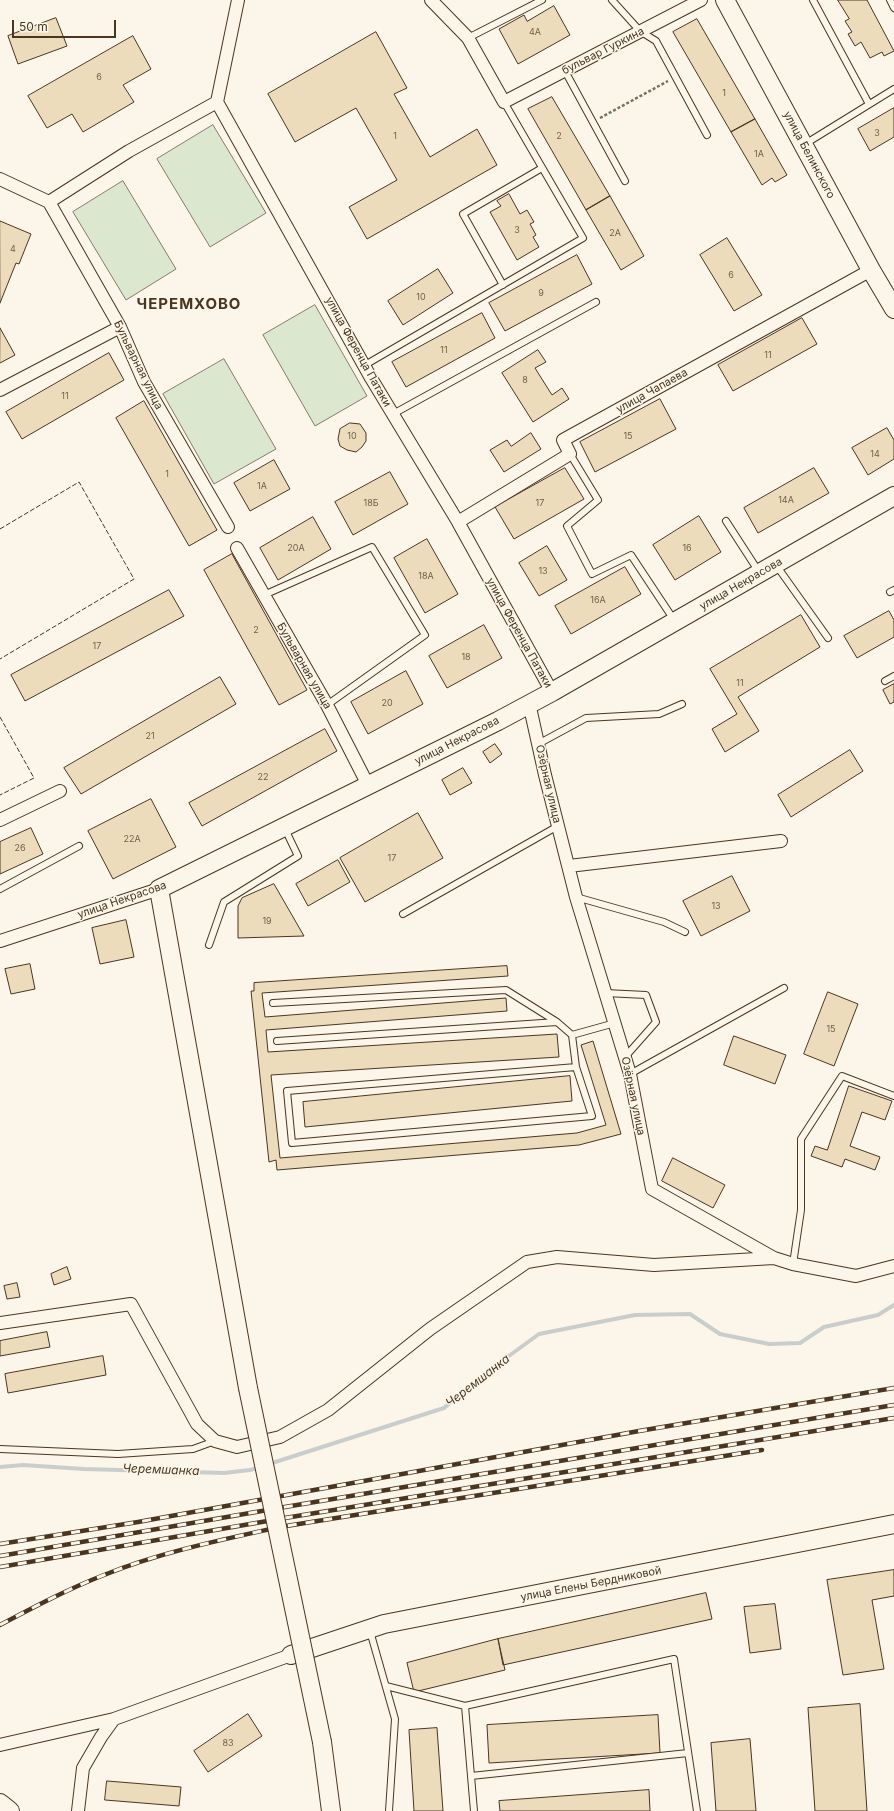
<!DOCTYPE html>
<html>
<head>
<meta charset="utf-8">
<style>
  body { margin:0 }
  #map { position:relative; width:894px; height:1811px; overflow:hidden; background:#fbf6e9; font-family:Inter,sans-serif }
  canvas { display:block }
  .scale { position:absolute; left:12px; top:20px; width:104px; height:18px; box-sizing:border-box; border:2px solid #4a3520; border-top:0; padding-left:5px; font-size:12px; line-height:14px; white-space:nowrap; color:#4a3520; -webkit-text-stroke:3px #fbf6e9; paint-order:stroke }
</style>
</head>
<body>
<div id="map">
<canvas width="894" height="1811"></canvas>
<div class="scale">50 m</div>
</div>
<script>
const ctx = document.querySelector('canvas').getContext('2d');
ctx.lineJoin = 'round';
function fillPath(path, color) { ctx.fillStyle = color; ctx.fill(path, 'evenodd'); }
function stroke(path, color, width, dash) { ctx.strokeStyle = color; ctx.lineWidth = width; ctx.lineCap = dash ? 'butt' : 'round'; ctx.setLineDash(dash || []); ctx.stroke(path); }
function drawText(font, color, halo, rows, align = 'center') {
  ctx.font = font + ' Inter,sans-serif'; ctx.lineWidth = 3; ctx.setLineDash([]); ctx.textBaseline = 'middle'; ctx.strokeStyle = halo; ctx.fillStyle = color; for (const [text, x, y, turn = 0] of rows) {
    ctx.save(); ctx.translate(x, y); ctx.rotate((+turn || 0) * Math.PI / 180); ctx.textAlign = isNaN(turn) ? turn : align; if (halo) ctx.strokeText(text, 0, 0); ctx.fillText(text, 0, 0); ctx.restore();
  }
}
const green = new Path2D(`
  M213,125L266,213L210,247L157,159Z
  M123,181L176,269L126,300L73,212Z
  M315,305L367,396L315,426L263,335Z
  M224,359L276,449L214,484L163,394Z`);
fillPath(green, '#dce7d0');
stroke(green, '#887966', 1);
stroke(new Path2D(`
  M269,1464L444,1408L491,1369L539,1334L635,1315L690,1314L720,1334L769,1344L800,1343L824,1327L878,1315L894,1305
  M0,1467L23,1465L84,1469L224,1473L250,1470L261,1467`), '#c9cecd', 4);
const building = new Path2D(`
  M838,0H867L894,51L884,56L882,52L870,58L861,42L855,46L848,34L852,32L845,21L849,19Z
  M554,6L570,35L518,64L499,29L524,15L527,21Z
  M56,18L67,46L18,64L8,36Z
  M697,19L755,119L731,132L673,32Z
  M376,32L407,88L394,94L430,157L477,129L497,165L367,239L349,207L397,180L356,108L295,142L268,94Z
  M133,36L151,69L123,85L134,102L83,132L72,114L47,128L28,96Z
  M552,97L610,196L586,210L528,109Z
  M894,108V137L870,151L858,129Z
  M755,119L787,175L775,182L772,178L762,185L731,132Z
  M509,194L520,214L527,210L534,222L530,224L536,235L533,237L539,247L517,260L490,212L501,206L497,201Z
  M610,196L644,256L621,270L586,210Z
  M0,221L31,234L19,264L16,263L0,303Z
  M727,238L762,295L734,311L700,255Z
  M577,255L592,284L505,331L489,303Z
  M438,269L453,293L403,325L388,301Z
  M482,313L495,338L406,387L392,362Z
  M802,318L817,344L733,391L718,365Z
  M0,328L15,355L0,363Z
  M538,350L546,362L535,368L552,395L562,388L569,399L533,422L502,373Z
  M109,353L124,380L22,439L6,412Z
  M660,399L676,429L595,472L580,442Z
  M144,401L217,530L189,546L116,418Z
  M350,423L360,424L366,433V441L362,447L356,452L347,450L340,446L338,439L340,429Z
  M887,428L894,440V459L868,475L852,448Z
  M531,433L541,449L504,472L490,450L507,440L511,446Z
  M274,460L290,489L250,511L234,483Z
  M565,468L584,499L514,539L495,507Z
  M814,468L829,493L758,533L744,508Z
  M390,472L408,504L353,535L335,502Z
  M699,516L721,552L675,580L653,545Z
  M313,517L331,549L278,580L260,548Z
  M427,539L458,594L425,613L394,558Z
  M547,546L567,580L539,596L519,563Z
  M232,554L307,690L279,705L204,570Z
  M625,567L641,594L571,634L555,606Z
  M169,590L184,616L25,701L11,675Z
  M889,611L894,620V637L857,658L844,636Z
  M801,615L820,647L738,697L759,731L725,752L712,729L737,714L710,669Z
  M484,625L502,658L447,688L429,656Z
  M406,671L423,704L368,734L351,702Z
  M220,677L236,704L81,794L64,768Z
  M894,684V702L890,704L883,690Z
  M325,729L337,751L202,826L189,803Z
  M495,744L502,754L490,763L483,752Z
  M850,750L863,771L791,817L778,795Z
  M463,768L472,783L450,795L442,780Z
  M151,799L176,847L113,879L88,831Z
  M418,813L443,858L365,902L340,858Z
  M31,828L43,854L0,874V842Z
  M338,860L350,882L308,906L296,884Z
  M732,876L750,911L701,936L683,901Z
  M274,884L304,936L238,938V906L242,898Z
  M126,920L134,957L100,964L92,928Z
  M30,964L35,989L11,994L5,969Z
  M507,966L508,976L262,993L265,1017L506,998L507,1011L266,1030L268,1052L557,1034L559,1057L271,1075L280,1158L577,1133L606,1125L581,1045L593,1041L621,1134L579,1145L277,1170L276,1160L269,1162L251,991H254V983Z
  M828,992L858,1004L834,1066L804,1054Z
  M734,1036L786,1055L775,1084L724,1065Z
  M570,1076L572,1101L305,1127L303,1102Z
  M849,1086L892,1101L885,1120L862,1112L850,1146L880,1157L875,1170L845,1159L842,1167L811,1156L815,1146L827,1150Z
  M673,1158L725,1185L713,1208L662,1181Z
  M67,1267L71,1279L54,1285L51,1274Z
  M17,1283L20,1297L7,1299L4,1286Z
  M47,1332L50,1347L0,1356V1341Z
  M103,1356L106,1375L8,1393L5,1374Z
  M894,1570V1596L872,1600L884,1669L843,1675L827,1580Z
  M706,1593L712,1619L503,1665L498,1639Z
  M775,1604L781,1649L750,1653L744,1607Z
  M498,1639L505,1670L414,1692L407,1663Z
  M860,1704L867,1811H815L808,1708Z
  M248,1714L262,1736L208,1772L194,1751Z
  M658,1715L660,1753L489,1763L487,1725Z
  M437,1728L443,1811H414L409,1730Z
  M750,1739L756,1811H716L711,1743Z
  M107,1781L181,1787L179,1806L105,1800Z
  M649,1790L650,1811H500L499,1801Z`);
fillPath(building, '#ecdcbc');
stroke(building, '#4a3520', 1);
const lane = new Path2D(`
  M612,0L640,31L656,41L707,135
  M813,0L869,104
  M890,0L894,8
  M468,38L542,0
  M565,71L625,181
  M805,144L894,89
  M503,285L463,214L542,168
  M365,365L583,238L504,102
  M393,414L596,302
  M570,454L598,500L567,526L592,574L631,555L674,620
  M726,521L759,572
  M776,565L828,638
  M890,592L894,590
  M264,595L372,547L425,635L327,705
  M885,681L894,676
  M538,744L586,718L659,714L682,704
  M0,889L79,846
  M576,897L664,922L685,932
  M403,914L558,826
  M209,945L224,902L298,856L285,829
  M605,993L646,995L656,1022L625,1057
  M273,1003L506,990L557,1022
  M572,1035L576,1067L592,1116L292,1143L287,1091L576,1067
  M277,1041L557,1022L572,1035L615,1023
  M630,1074L784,988
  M793,1264L801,1210V1139L842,1076L894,1096
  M0,1449L118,1454L193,1449L215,1441
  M370,1631L395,1719L389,1811
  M386,1686L465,1706L474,1811
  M465,1706L674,1659L697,1811
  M471,1776L688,1753`);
const street = new Path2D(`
  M238,0L217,102L371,378L458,522L552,692
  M431,0L468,38L504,102L701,0
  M0,179L49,202
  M49,202L120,327L144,382L228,527
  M49,202L129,151L217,102
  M0,390L120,327
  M458,522L570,454L563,440L871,270
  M237,548L327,705L368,785
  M529,703L545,775L576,897L630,1074L652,1189L774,1258L793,1264L856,1276L894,1266
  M0,820L60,791
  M569,866L781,841
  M0,941L159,889
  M0,1323L131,1304L197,1424L215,1441L237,1447L280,1437L328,1410L430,1329L527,1262L557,1257L654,1265L774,1258
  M0,1745L114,1719L291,1655
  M78,1811L83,1768L101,1737L114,1719`);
const secondary = new Path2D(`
  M725,0L871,270L894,309
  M248,1388L159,889L498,721L552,692L894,496
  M291,1655L384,1624L894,1524
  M322,1742L331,1811
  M0,1803L10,1811`);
stroke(lane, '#4a3520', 8);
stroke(street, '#4a3520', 14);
stroke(secondary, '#4a3520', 20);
stroke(new Path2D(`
  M600,118L668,81`), '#7f6f5c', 2.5, [3, 2]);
stroke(lane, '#fbf6e9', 6);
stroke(street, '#fbf6e9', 12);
stroke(secondary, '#fbf6e9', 18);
const rail = new Path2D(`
  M0,1544L138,1522L639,1431L894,1388
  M0,1556L285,1507L894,1405
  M0,1567L285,1518L894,1418
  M0,1625C34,1607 68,1589 104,1575C161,1552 221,1540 280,1527L762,1450`);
stroke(rail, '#4a3520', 4.5);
stroke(rail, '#fbf6e9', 3, [9]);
const secondaryBridge = new Path2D(`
  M248,1388L322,1742`);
stroke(secondaryBridge, '#4a3520', 20, []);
stroke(secondaryBridge, '#fbf6e9', 18);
stroke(new Path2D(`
  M0,529L79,482L134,579L0,659
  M0,717L34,778L0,795`), '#4a3520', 1, [5, 2]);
drawText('9px', '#725f47', null, [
  ["4А",535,32],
  ["6",99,77],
  ["1",724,93],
  ["3",877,133],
  ["1",395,136],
  ["2",559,136],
  ["1А",759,154],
  ["3",517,230],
  ["2А",615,233],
  ["4",13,249],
  ["6",731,275],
  ["9",541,293],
  ["10",421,297],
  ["11",444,350],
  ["11",768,355],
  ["8",525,380],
  ["11",65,396],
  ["10",352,436],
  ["15",628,436],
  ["14",875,454],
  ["1",167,474],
  ["1А",262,486],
  ["14А",786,500],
  ["18Б",371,503],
  ["17",540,503],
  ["20А",296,548],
  ["16",687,548],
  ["13",543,571],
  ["18А",426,576],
  ["16А",598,600],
  ["2",256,630],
  ["17",97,646],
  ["18",466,657],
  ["11",740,683],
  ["20",387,703],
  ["21",150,736],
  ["22",263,777],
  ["22А",132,839],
  ["26",20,848],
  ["17",392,858],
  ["13",716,906],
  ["19",267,921],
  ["15",831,1029],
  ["83",228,1743]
]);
drawText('11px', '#4a3520', '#fbf6e9', [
  ["бульвар Гуркина",603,51,-27],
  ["улица Белинского",809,155,62],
  ["улица Ференца Патаки",358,352,61],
  ["Бульварная улица",138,365,64],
  ["улица Чапаева",652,391,-29],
  ["улица Некрасова",741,584,-30],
  ["улица Ференца Патаки",519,633,61],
  ["Бульварная улица",304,666,60],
  ["улица Некрасова",457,741,-27],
  ["Озёрная улица",548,784,77],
  ["улица Некрасова",122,900,-19],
  ["Озёрная улица",633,1096,78],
  ["улица Елены Бердниковой",591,1584,-11]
]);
drawText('italic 12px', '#4a3520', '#fbf6e9', [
  ["Черемшанка",478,1381,-38],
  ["Черемшанка",161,1470,2]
]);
ctx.letterSpacing = '1px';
drawText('bold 15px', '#4a3520', '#fbf6e9', [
  ["ЧЕРЕМХОВО",189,304]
]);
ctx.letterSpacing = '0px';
</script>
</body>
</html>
